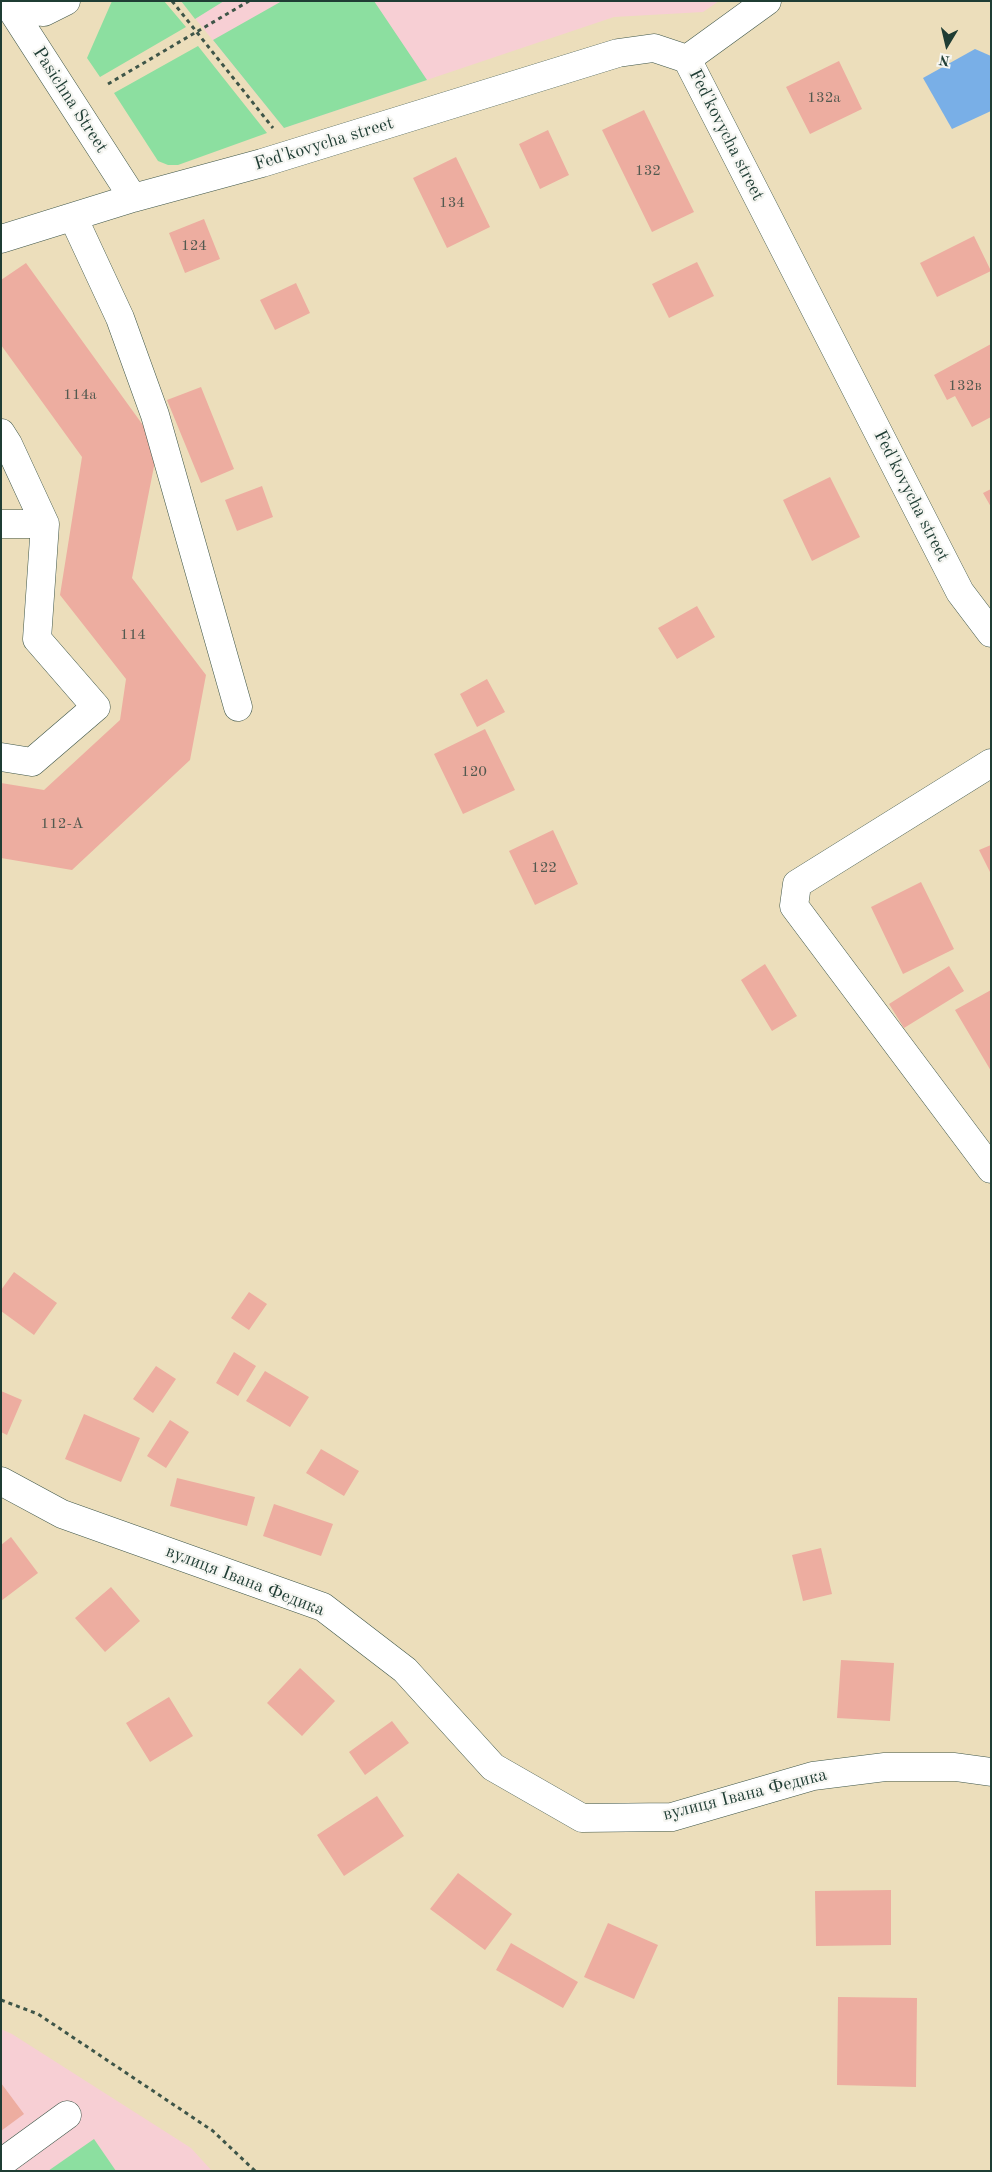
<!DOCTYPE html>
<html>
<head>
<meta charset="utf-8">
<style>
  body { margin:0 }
  #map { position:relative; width:992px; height:2172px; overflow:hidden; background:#ecdebb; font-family:"Old Standard TT",serif }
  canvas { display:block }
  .frame { position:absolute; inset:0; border:2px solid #1f3d34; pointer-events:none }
  .north { position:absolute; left:922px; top:20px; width:50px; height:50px; -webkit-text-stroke:4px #f6f6f2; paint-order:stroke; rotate:189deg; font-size:14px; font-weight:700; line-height:20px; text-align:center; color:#1f3d34 }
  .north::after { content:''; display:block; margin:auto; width:18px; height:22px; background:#1f3d34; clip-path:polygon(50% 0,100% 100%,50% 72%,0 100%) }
</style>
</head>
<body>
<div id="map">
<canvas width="992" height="2172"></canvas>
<div class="frame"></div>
<div class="north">N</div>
</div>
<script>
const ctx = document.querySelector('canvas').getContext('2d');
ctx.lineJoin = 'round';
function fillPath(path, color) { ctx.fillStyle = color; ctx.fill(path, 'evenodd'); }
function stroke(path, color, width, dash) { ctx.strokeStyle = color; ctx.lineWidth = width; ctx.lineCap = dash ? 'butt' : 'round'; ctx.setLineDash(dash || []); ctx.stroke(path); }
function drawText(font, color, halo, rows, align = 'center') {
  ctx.font = font + ' "Old Standard TT",serif'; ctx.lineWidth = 4.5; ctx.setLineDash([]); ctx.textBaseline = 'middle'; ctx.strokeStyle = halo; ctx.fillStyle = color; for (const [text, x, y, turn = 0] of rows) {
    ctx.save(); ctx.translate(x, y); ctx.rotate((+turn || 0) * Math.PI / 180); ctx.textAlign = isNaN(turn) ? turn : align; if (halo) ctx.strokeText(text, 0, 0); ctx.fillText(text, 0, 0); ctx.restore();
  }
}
fillPath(new Path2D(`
  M181,1H719L703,12L614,17L284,128Z
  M1,2029L12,2034L191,2148L212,2171H1Z`), '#f7cfd4');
fillPath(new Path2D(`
  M112,1H164L186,27L100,77L87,58Z
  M181,1H224L195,19Z
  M282,1H374L427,80L284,128L213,40Z
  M198,46L267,133L178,165H168L158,161L114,93Z
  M94,2139L116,2171H48Z`), '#8cdfa0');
fillPath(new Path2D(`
  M975,49L991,56V111L952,129L923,78Z`), '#79afe7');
fillPath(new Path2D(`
  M839,61L862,109L810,134L786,87Z
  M644,110L694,212L652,232L602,130Z
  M548,130L569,175L540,189L519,144Z
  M456,157L490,227L447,248L413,178Z
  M204,219L220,259L185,273L169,233Z
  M974,236L991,271L937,297L920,263Z
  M697,262L714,296L669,318L652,284Z
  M26,263L158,446L132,578L206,675L190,760L72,870L1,858V783L44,790L120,720L126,679L60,595L82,457L1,345V280Z
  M296,283L310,313L275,330L260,300Z
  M991,344V417L972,427L955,396L947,400L934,375Z
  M201,387L234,469L201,483L167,400Z
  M830,477L860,537L812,561L783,500Z
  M262,486L273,517L237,531L225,500Z
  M991,489V507L983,493Z
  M697,606L715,637L677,659L658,628Z
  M487,679L505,712L477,727L460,694Z
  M485,729L515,790L463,814L434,754Z
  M553,830L578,884L535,905L509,851Z
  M991,845V874L979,850Z
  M921,882L954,949L903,974L871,907Z
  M765,964L797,1016L772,1031L741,980Z
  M949,966L964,991L904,1028L889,1004Z
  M991,990V1071L955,1010Z
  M14,1272L57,1303L34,1335L1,1311V1290Z
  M249,1292L267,1304L249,1330L231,1318Z
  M234,1352L256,1366L238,1396L216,1383Z
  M156,1366L176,1379L153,1413L133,1399Z
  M265,1371L309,1397L290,1427L246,1401Z
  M1,1391L22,1400L7,1435L1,1432Z
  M84,1414L140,1438L121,1482L65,1459Z
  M170,1420L189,1432L166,1468L147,1456Z
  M321,1449L359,1471L344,1496L306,1473Z
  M177,1478L255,1497L247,1526L170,1506Z
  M274,1504L333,1524L321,1556L263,1536Z
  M11,1537L38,1573L1,1601V1545Z
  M821,1548L832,1594L803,1601L792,1555Z
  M111,1587L140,1621L105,1652L75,1618Z
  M841,1660L894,1663L890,1721L837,1718Z
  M300,1668L335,1701L302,1736L267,1703Z
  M169,1697L193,1736L150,1762L126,1723Z
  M392,1721L409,1743L365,1775L349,1752Z
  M377,1796L404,1836L344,1876L317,1835Z
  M458,1873L512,1914L485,1950L430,1909Z
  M891,1890V1945L816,1946L815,1891Z
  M608,1923L658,1945L634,1999L584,1977Z
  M511,1943L578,1982L563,2008L496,1970Z
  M838,1997L917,1998L916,2087L837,2085Z
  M1,2083L24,2114L1,2131Z`), '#edada0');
const minor = new Path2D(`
  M6,1L133,198
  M11,8L44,12L66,1
  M687,59L767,1
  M73,217L120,318L155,415L238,707
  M1,239L133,198L262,163L618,53L654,48L687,59L960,592L991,633
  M1,433L8,444L45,524L37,639L96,707L32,762L1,757
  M1,524H45
  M991,763L797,884L794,906L991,1169
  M1,1481L62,1514L323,1607L405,1670L493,1767L582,1818L672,1817L813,1776L885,1767H955L991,1772
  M1,2163L67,2115`);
stroke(minor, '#3e5548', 29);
stroke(new Path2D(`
  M172,1L273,128
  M108,84L249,1
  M1,2000L38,2014L213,2131L255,2171`), '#3e5548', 3, [4, 4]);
stroke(minor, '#fff', 28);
drawText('15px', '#52594f', null, [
  ["132а",824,98],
  ["132",648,171],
  ["134",452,203],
  ["124",194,246],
  ["132в",965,386],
  ["114а",80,395],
  ["114",133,635],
  ["120",474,772],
  ["112-А",62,824],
  ["122",544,868]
]);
drawText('18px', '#1f3d34', '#f6f6f2', [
  ["Pasichna Street",70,100,57],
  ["Fed'kovycha street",726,135,63],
  ["Fed'kovycha street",324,144,-17],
  ["Fed'kovycha street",911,496,63],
  ["вулиця Івана Федика",245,1581,21],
  ["вулиця Івана Федика",745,1795,-14]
]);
</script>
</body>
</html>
